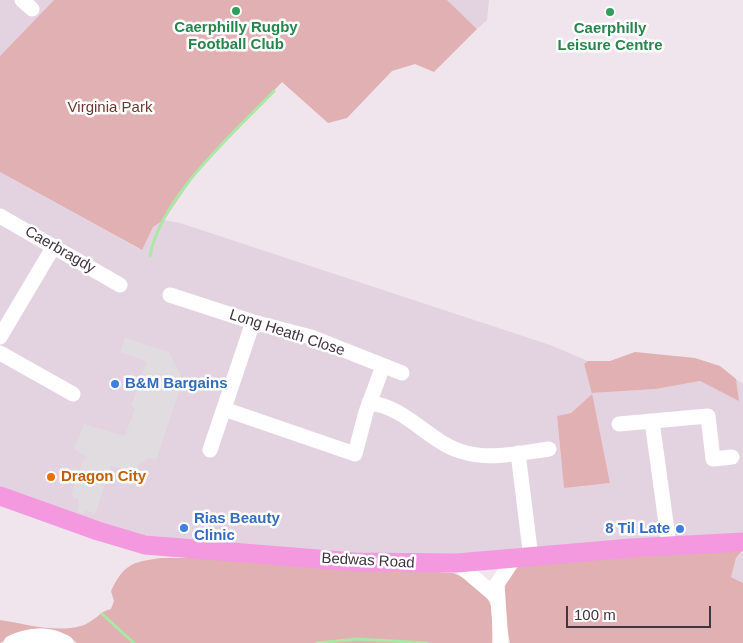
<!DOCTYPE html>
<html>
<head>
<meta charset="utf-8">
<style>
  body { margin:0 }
  #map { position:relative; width:743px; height:643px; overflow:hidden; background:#f0e4ed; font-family:Arial,sans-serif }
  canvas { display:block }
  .scale { position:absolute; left:566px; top:606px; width:145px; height:22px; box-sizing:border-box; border:2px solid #413540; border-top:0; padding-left:6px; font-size:15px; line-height:18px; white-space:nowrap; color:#413540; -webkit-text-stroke:4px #fff; paint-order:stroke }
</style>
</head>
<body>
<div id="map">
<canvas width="743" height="643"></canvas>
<div class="scale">100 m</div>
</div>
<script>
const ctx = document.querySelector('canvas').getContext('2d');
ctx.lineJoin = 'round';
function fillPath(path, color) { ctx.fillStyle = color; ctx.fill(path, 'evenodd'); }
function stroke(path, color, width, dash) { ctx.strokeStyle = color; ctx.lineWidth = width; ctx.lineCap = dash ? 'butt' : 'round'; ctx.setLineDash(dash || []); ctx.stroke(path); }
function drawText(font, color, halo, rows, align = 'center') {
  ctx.font = font + ' Arial,sans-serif'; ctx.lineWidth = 5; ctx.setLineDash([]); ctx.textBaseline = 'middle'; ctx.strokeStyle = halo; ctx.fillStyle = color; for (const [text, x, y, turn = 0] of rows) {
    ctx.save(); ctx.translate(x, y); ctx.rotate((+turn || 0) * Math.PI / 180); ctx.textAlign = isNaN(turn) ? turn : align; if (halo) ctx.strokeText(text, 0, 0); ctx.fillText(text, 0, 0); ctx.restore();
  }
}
fillPath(new Path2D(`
  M0,0H54L0,56Z
  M447,0H489L487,20L477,29Z
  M0,172L141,250L153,227L164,220L180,223L550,345L588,361L584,364L592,393L656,389L700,381L738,400L736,379L743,384V534L463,554L356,555L139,535L0,490ZM592,394L610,483L564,487L557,416L571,413Z
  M743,552V583L731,577L736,558Z`), '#e3d3e0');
fillPath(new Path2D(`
  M54,0H447L477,29L434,72L415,64L392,71L347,118L328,123L282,82L195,174L164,220L153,227L142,250L0,172V56Z
  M635,352L695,358L720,366L736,379L739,401L700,381L656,389L592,393L610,483L564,488L557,416L571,413L592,394L584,364L588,361H610Z
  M743,550L736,558L731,577L743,583V643H510C506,615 493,581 522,564Z
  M161,558H214L453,573C466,578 488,592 491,607C493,618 492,631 492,643H77C50,620 29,628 0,643V620C26,624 56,633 81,626C93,623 100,611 111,609L114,601L111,591C124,564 132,562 161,558Z`), '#e1b0b2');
fillPath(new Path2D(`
  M125,338L169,352L183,380L156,460L148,458L138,465L137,472L111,466L95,514L86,510L84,514L78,512L79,500L71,495L82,463L87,457L74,449L84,424L125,436L135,408L131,406L147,362L120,352Z`), '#e1dce0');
stroke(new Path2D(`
  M150,256C161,196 233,134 274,91
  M102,614L134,643
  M317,643L357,639L427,643`), '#aae8a5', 3);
stroke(new Path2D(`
  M22,0L32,9
  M0,216L120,285
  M170,295L253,322L311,337L402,373
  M0,337L54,246
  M0,353L73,394
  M369,403C405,406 427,440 460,451C489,461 519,453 549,449
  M224,409L355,454L366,412L383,366
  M652,421L669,545
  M619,424L708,416L713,459L732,457
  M210,450L253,322
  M518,453L531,558
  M457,563L497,597
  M11,643C30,634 47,633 66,643
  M501,643L497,584L513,560`), '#fff', 15);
stroke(new Path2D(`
  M0,496L98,531L145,545L355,562L457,563L631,548L743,542`), '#f499df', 19);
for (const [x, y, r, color] of [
  [236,11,5,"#2e9e5b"],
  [610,12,5,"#2e9e5b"],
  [115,384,5,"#3f7fe0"],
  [51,477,5,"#e8710a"],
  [184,528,5,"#3f7fe0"],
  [680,529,5,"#3f7fe0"]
]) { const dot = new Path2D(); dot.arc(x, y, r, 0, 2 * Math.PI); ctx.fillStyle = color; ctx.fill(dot); stroke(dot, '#fff', 2); }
drawText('bold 15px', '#27864d', '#fff', [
  ["Caerphilly Rugby",236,28],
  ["Football Club",236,45],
  ["Caerphilly",610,29],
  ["Leisure Centre",610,46]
]);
drawText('15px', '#6d372e', '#fff', [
  ["Virginia Park",110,108]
]);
drawText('15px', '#413540', '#fff', [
  ["Caerbragdy",60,250,30],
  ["Long Heath Close",287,333,18],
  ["Bedwas Road",368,561,3]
]);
drawText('bold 15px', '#366cbe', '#fff', [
  ["B&M Bargains",125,384],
  ["Rias Beauty",194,519],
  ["Clinic",194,536],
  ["8 Til Late",670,529,"right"]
], 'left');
drawText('bold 15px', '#c56008', '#fff', [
  ["Dragon City",61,477]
], 'left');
</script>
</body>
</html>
